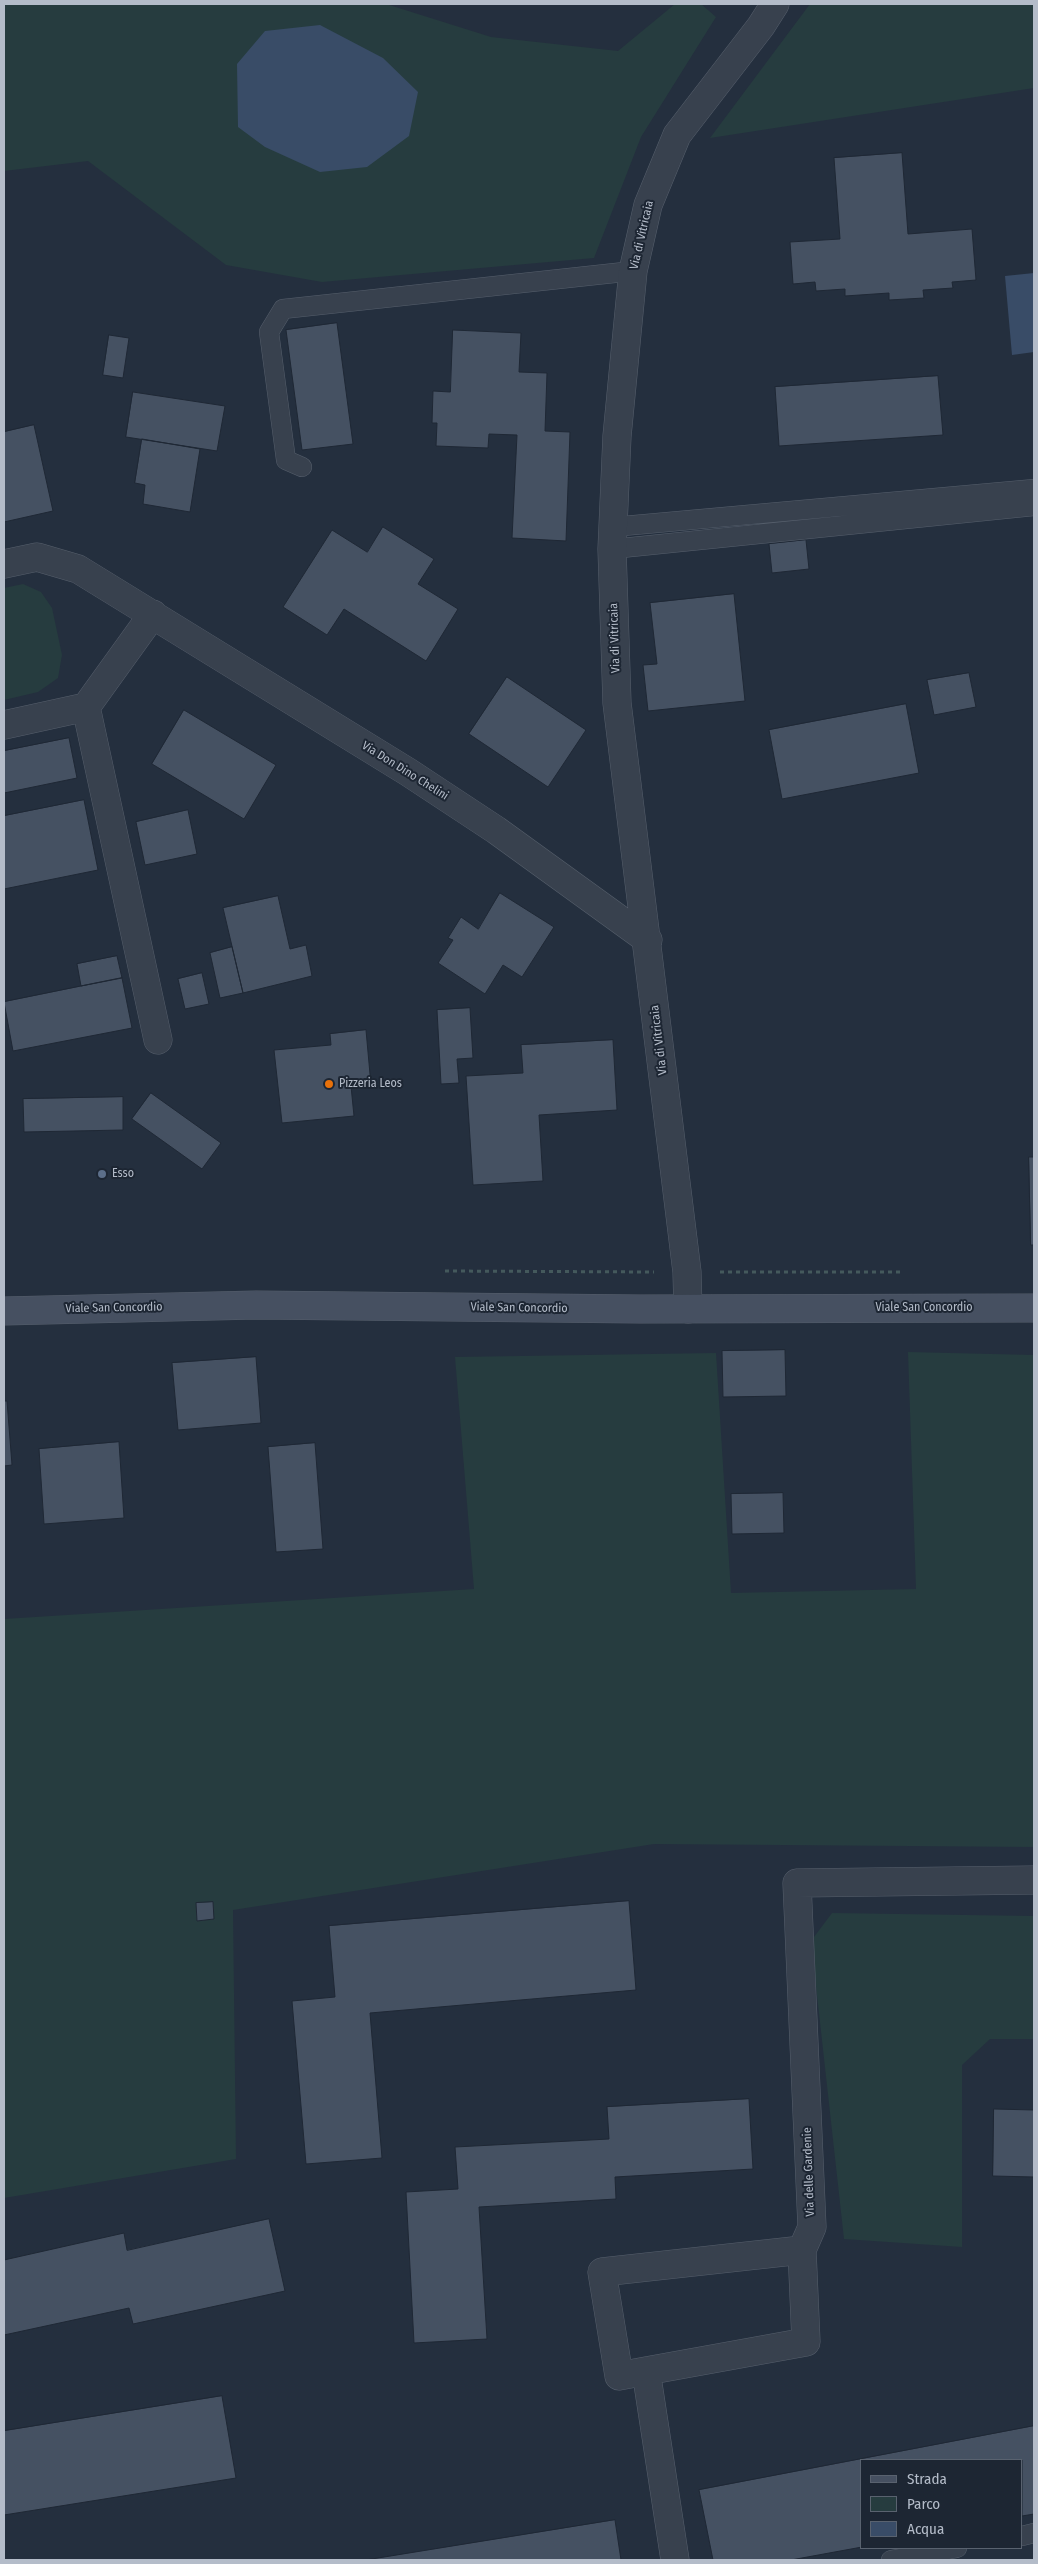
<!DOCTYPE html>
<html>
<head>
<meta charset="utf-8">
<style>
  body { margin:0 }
  #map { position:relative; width:1038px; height:2564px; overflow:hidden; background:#242f3e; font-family:"Fira Sans Condensed",sans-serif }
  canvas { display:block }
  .frame { position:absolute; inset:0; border:5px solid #b4bcc9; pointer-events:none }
  .legend { position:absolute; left:860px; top:2459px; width:162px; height:90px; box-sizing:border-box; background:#1d2633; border:1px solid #59626f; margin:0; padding:6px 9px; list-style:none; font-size:15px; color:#b4bcc9 }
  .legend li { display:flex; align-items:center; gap:10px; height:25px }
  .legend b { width:25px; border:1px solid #59626f }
</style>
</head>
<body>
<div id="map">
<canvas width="1038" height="2564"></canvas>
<div class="frame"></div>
<ul class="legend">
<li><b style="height:6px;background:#465061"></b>Strada</li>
<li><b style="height:14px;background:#263c3f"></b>Parco</li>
<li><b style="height:14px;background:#394c67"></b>Acqua</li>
</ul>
</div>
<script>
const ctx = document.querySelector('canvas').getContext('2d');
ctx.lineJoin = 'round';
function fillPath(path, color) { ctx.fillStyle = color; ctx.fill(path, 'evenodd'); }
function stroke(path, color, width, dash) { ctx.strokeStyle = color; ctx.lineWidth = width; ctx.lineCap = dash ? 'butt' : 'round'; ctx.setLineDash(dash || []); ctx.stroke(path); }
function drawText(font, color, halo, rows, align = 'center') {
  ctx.font = font + ' "Fira Sans Condensed",sans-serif'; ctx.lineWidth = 4; ctx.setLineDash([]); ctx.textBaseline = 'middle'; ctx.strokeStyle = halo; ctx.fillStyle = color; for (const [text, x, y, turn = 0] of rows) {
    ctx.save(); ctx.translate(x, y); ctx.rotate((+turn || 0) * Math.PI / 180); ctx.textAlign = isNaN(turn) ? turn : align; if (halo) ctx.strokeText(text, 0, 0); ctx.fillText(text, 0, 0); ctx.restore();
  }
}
fillPath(new Path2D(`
  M4,4H386L491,37L618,51L675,4H701L716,17L641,137L594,258L322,282L226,265L88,161L4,171Z
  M810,4H1034V88L710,138Z
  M23,584L41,592L52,608L62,655L58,678L38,692L4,700V588Z
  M908,1352L1034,1355V1847L654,1844L233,1910L236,2159L4,2198V1619L474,1589L455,1357L716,1353L731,1593L916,1589Z
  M832,1913L1034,1916V2039H990L962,2065V2247L844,2239L811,1941Z`), '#263c3f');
fillPath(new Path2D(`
  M320,25L383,58L418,92L409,136L367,167L320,172L265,147L238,127L237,64L265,31Z
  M1034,273V352L1012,355L1005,276Z`), '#394c67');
const building = new Path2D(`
  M902,153L908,234L972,229L976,280L952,282L953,288L923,290L924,298L889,300V293L845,296V289L816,291L815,282L793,284L790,242L840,239L834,158Z
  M337,323L353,444L302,450L286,330Z
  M453,330L521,333L519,372L547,373L545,431L570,432L566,541L512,538L517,435L489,434L488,448L436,446L437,423H432L433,391L450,392Z
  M109,335L129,338L123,378L103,375Z
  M938,376L943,435L779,446L775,387Z
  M133,392L225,406L217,451L126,437Z
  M34,425L53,511L4,522V432Z
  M142,439L200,449L190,512L143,504L145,485L135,483Z
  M383,527L434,559L418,584L458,609L426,661L344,609L327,635L283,607L332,530L367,552Z
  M806,540L809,569L772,573L769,544Z
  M734,594L745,701L648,711L643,665L657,664L650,603Z
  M969,673L976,707L934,715L927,680Z
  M507,677L586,730L548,787L469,734Z
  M906,704L919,773L782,799L769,730Z
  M184,710L276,765L244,819L152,764Z
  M69,738L77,778L4,793V751Z
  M84,800L98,870L4,889V816Z
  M188,810L197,854L145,865L136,822Z
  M500,893L554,927L522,977L503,965L485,994L438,963L453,940L448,938L461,917L478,929Z
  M278,896L290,949L306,945L312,976L243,993L223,908Z
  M232,947L243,993L220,998L210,953Z
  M117,956L122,978L81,986L77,964Z
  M202,973L209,1004L185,1009L178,979Z
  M122,978L132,1028L13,1051L4,1002Z
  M470,1008L473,1058L457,1059L459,1083L441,1084L437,1010Z
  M366,1030L371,1085L351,1086L354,1116L282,1123L274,1050L331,1045L330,1034Z
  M613,1040L617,1110L539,1115L543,1181L473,1185L466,1076L523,1073L521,1045Z
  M151,1093L221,1143L202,1169L132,1119Z
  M123,1097V1130L24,1132L23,1099Z
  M1029,1157H1034V1245H1031Z
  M785,1350L786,1396L723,1397L722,1351Z
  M256,1357L261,1423L178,1430L172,1363Z
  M4,1401H7L12,1465L4,1466Z
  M119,1442L124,1518L44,1524L39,1449Z
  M315,1443L323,1549L276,1552L268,1447Z
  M783,1493L784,1533L732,1534L731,1494Z
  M629,1901L636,1990L370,2013L382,2158L306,2164L292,2001L335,1997L329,1926Z
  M213,1902L214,1919L197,1921L196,1903Z
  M749,2099L753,2169L615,2177L616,2199L479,2207L487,2339L414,2343L406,2192L458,2189L455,2147L609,2139L607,2107Z
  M994,2109L1034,2110V2177L993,2176Z
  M269,2219L285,2291L133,2324L129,2308L4,2335V2260L124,2233L127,2250Z
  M222,2396L236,2478L4,2515V2431Z
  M1034,2426V2514L1022,2516V2460H862V2547L791,2560H713L699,2490Z
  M615,2520L621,2560H366Z`);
fillPath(building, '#455162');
stroke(building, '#1f2835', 1);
const service = new Path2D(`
  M302,467L286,460L269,332L283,309L633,271
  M612,527L1034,489
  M612,549L1034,506
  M1022,2536L1034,2533
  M891,2560L957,2548`);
const minor = new Path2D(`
  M4,564L37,557L78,569L408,772L496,830L648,940
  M86,707L158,1040
  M4,725L86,707L153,614
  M688,1309L687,1272L617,703L612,549L617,436L633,271L648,205L677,135L761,26L775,4
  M646,2371L619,2376L602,2272L802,2250
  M675,2560L646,2371L806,2342L802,2250L812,2227L797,1883L1034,1880`);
const secondary = new Path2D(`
  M4,1311L256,1305L640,1309L1034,1308`);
stroke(service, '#565f6c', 20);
stroke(minor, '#565f6c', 29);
stroke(secondary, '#565f6c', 29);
stroke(new Path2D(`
  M445,1271L654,1272
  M720,1272H904`), '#44595c', 3, [4, 4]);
stroke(service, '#38414e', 19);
stroke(minor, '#38414e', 28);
stroke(secondary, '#465061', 28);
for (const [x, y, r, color] of [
  [329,1084,5,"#e8710a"],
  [102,1174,5,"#5c6f8a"]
]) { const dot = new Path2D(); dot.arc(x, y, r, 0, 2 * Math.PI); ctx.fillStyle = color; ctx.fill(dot); stroke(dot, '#1d2633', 2); }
drawText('12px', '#b4bcc9', '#1d2633', [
  ["Via di Vitricaia",642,235,-77],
  ["Via di Vitricaia",615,638,-92],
  ["Via Don Dino Chelini",405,771,32],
  ["Via di Vitricaia",659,1040,-97],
  ["Viale San Concordio",114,1308,-1],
  ["Viale San Concordio",519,1308,1],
  ["Viale San Concordio",924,1308],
  ["Via delle Gardenie",809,2172,-92]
]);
drawText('12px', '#b4bcc9', '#1d2633', [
  ["Pizzeria Leos",339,1084],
  ["Esso",112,1174]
], 'left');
</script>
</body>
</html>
